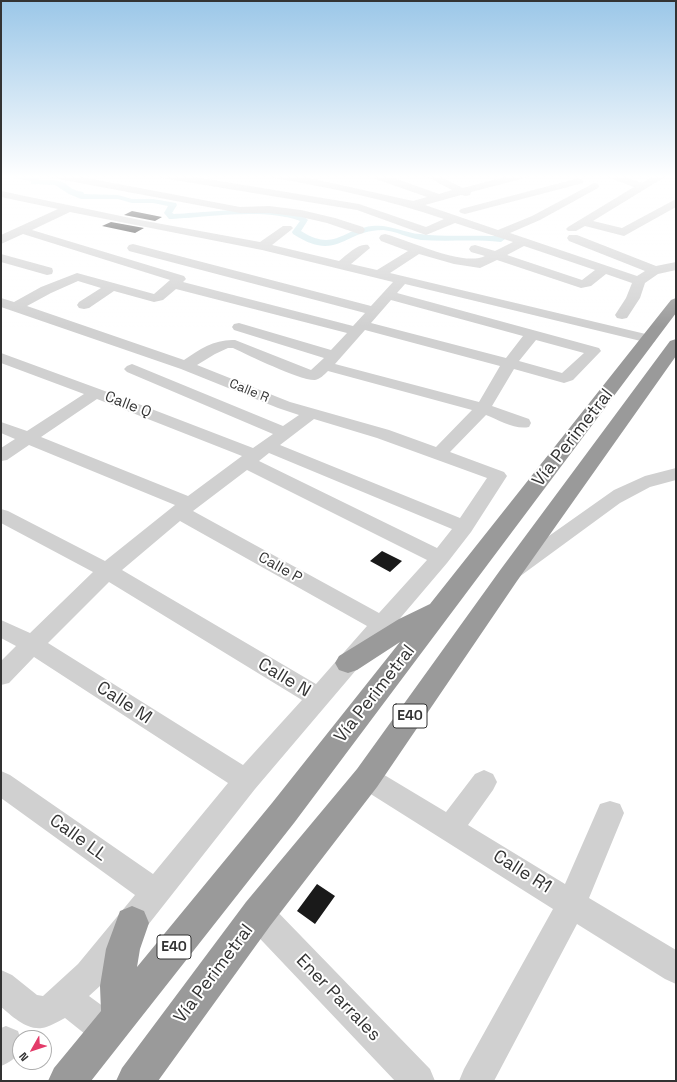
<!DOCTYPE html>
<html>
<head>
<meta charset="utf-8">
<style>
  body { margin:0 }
  #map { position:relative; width:677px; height:1082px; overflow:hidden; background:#fff; font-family:"Space Grotesk",sans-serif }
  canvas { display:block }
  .frame { position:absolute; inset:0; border:2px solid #333; pointer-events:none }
  .north { position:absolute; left:12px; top:1030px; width:40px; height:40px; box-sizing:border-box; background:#fff; border:1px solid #adadad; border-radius:50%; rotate:231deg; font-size:11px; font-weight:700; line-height:16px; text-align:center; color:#333 }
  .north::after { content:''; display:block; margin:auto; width:14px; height:18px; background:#e33b69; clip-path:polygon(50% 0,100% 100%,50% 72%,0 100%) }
</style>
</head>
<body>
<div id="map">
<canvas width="677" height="1082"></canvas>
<div class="frame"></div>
<div class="north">N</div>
</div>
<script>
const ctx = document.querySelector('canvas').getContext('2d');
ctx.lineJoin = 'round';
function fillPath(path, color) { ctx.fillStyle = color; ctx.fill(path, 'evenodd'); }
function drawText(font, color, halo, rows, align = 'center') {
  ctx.font = font + ' "Space Grotesk",sans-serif'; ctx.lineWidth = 4; ctx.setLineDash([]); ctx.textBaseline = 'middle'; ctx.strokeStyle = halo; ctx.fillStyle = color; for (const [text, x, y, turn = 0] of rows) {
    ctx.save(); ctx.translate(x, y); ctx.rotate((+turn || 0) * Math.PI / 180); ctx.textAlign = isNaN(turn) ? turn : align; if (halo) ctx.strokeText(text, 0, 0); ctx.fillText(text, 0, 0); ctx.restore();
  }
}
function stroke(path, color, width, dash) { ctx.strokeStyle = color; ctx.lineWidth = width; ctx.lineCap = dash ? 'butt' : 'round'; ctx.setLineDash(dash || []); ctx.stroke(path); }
fillPath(new Path2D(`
  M1,175H24L39,177V180C47,180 55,179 62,182C72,187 70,190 83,192L84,194L118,195L132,199H153L176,203L177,205L172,213L174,214C201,213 290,202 308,220L301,231C334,252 341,230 372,226C390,224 404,233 420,234C444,237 467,235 491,236H501L505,239L501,242C474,239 448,242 421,240C408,238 396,231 383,230C343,230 338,263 293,234L292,232L300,221C264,208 210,217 172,219H169L164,213L168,206L153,203H132L118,199H81L69,194L55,185L34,184H31V181L13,178L1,179Z`), '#c9e4e9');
fillPath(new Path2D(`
  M132,211L162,217L155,221L124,215Z
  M111,222L144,228L135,233L102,226Z
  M382,551L402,561L390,572L370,561Z
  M317,884L335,896L315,924L297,911Z`), '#1a1a1a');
fillPath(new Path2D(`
  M48,175H71L240,207L269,206L301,210L335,218L363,227L365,230L363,233L359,234L327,223L301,217L269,213H240L53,178Z
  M157,175H183L359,204L426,227L444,219C389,200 332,188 274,178L269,175H294L309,178L413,201L427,197L370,177L369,175H386L439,194L452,190L423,175H437L463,188L512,175H530L529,177L471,192L470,195L466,196L461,195L425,205L498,230L532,216L594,183L598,184L599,186L598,188L540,220L510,233L637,276L645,271L569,241L567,238L569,235H577L656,266L676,262V270L658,274L645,283L640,298L627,318L622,319L617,318L615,315L626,298L632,283L606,274L591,286L581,288L497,260L480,268L454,264L419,254L390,273L654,336L656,339L654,342L649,343L405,284L397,293L599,348L601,351L573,380L564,383L514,369L492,406L529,419L531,423L529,427C515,430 499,420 486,415L450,452L504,472L507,476L471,532L447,563L255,789L100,986L89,996L119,1018L123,1030L119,1042L107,1046L95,1042L65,1018C59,1021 49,1027 42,1028C26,1030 12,1016 1,1007V970L12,975L37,995L43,996L78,964L135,895L1,798V771L10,775L153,874L228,783L34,657L9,683L1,685V661L16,646L1,638V620L30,633L93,572L1,523V509L8,511L105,561L175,505L29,445L7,460L1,461V448L15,439L1,433V422L27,431L84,394L1,363V353L102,390L253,448L273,434L127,372L124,369L127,366L132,364L137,366L283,426L299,415L278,408L181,369L1,307V298L14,302L41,287L77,273L154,294L170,280L23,234L1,244V235L58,209L1,197V191L140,220L260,242L283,226H291L293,228L291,230L272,245L339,261C347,255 358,243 368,245L370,248L351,264L377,270L408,251L381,241L379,238L381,235L385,234C409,240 463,267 485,256L471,252L469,249L471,246L475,245L495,251L513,242L455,223L426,235L357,210L162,178ZM70,212L262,250L393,282L371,306L133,244L129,245L127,248L129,251L365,313L353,326L183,282L186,279L184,276L32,230ZM524,246L595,270L582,280L507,255ZM78,281L101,288L79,302L77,305L79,308L84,309L89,308L114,291L154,302L163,300L176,289L347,333L331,350L239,323L234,324L232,327L234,330L324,358L311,370L235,340C215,339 200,349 184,360L27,306L51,293ZM391,300L523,336L506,358L371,323ZM365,330L500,366L479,402L335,364ZM536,340L584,353L562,373L519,361ZM228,348H233C248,355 301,381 315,380C320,379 324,375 328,371L472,410L436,447L389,430L290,402L197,365L215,354ZM97,399L242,456L188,496L41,437ZM314,419L377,438L487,478L460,518L280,445ZM269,453L452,529L437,548L259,461ZM247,470L427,560L379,613L193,511ZM180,521L367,626L316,684L122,570ZM109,582L302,700L243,765L48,643Z
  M606,175H621L642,183L655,175H668L593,221L622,228L676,199V207L624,236L585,226L576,231H568L566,229L568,227L634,187L607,177Z
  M579,178L584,181L583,183L465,214L461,213L459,211L461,209Z
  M1,254L52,268L53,271L52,274L47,275L1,262Z
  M676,468V480L650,487L620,503L519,577L512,579L505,577L502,572L505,567L614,490L645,476Z
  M367,766L376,770L446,812L475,774L484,770L493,774L497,782L493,790L468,825L565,884L600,804L610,801L620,804L624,813L589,898L676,950V984L665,979L577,924L494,1081H459L464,1069L553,909L358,786L354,778L358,770Z
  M258,899L269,903L430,1069L435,1081H395L247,925L243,914L247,903Z
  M6,1026L18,1031C25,1050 18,1059 1,1066V1028Z`), '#d0d0d0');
fillPath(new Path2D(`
  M676,298V313L294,823L91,1081H48L54,1068L101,1011L100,986L106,949L120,911L132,906L144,911L149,923L140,949L137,967L272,803L400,642L357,670L348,673L339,670L335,663L339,656L399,619L430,604L671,300Z
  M676,339V356L517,581L377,787L270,926L158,1081H116L122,1068L246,902L357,769L501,569L670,341Z`), '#9a9a9a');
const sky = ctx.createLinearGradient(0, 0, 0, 327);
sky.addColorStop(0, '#9bc7e8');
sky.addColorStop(0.54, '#fff');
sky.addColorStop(1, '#ffffff00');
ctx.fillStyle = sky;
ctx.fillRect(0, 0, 677, 327);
drawText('13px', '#333', '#fff', [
  ["Calle R",249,391,22]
]);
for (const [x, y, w] of [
  [410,716,34],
  [174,947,34]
]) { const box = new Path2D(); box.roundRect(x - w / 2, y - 12, w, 24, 3); ctx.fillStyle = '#fff'; ctx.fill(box); stroke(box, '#333', 1); }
drawText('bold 14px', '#333', null, [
  ["E40",410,716],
  ["E40",174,947]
]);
drawText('15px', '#333', '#fff', [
  ["Calle Q",128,405,21],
  ["Calle P",280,568,29]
]);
drawText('18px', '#333', '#fff', [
  ["Vía Perimetral",573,438,-52],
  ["Calle N",284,678,31],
  ["Vía Perimetral",375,694,-52],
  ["Calle M",124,703,33],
  ["Calle LL",78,838,36],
  ["Calle R1",522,872,32],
  ["Vía Perimetral",214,974,-53],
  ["Ener Parrales",338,998,46]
]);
</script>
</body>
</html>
